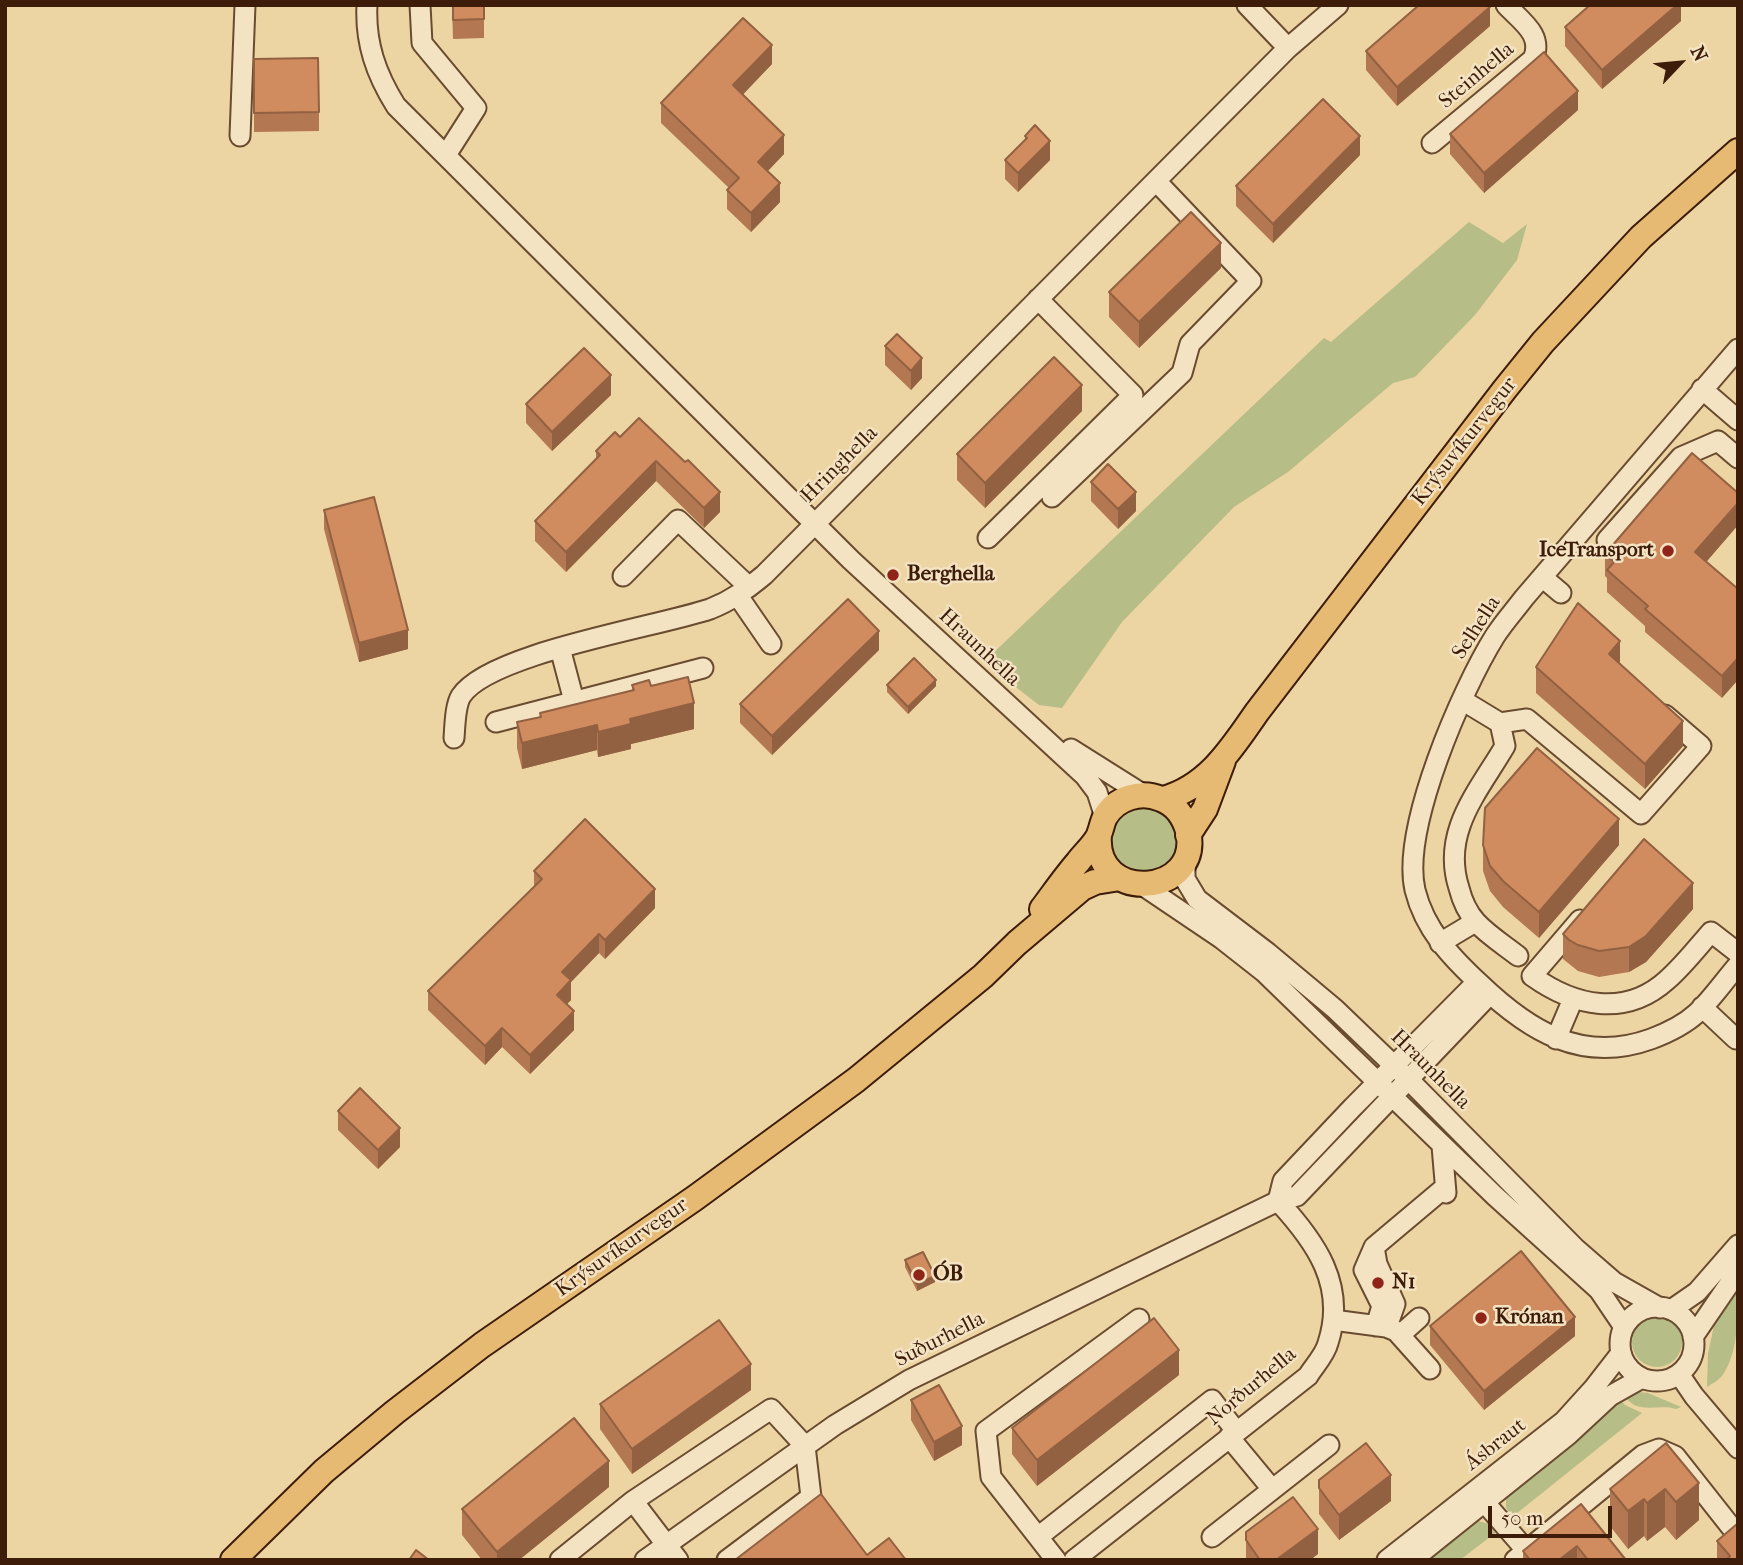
<!DOCTYPE html>
<html>
<head>
<meta charset="utf-8">
<style>
  body { margin:0 }
  #map { position:relative; width:1743px; height:1565px; overflow:hidden; background:#edd4a3; font-family:"IM FELL French Canon",serif }
  canvas { display:block }
  .frame { position:absolute; inset:0; border:7px solid #3d1d0a; pointer-events:none }
  .north { position:absolute; left:1645px; top:28px; width:70px; height:70px; -webkit-text-stroke:5px #f3e3c3; paint-order:stroke; rotate:64deg; font-size:19px; font-weight:700; line-height:28px; text-align:center; color:#3d1d0a }
  .north::after { content:''; display:block; margin:auto; width:24px; height:32px; background:#3d1d0a; clip-path:polygon(50% 0,100% 100%,50% 72%,0 100%) }
  .scale { position:absolute; left:1488px; top:1506px; width:124px; height:32px; box-sizing:border-box; border:4px solid #3d1d0a; border-top:0; padding-left:9px; font-size:21px; line-height:24px; white-space:nowrap; color:#3d1d0a; -webkit-text-stroke:5px #f3e3c3; paint-order:stroke }
</style>
</head>
<body>
<div id="map">
<canvas width="1743" height="1565"></canvas>
<div class="frame"></div>
<div class="north">N</div>
<div class="scale">50 m</div>
</div>
<script>
const ctx = document.querySelector('canvas').getContext('2d');
ctx.lineJoin = 'round';
function fillPath(path, color) { ctx.fillStyle = color; ctx.fill(path, 'evenodd'); }
function stroke(path, color, width, dash) { ctx.strokeStyle = color; ctx.lineWidth = width; ctx.lineCap = dash ? 'butt' : 'round'; ctx.setLineDash(dash || []); ctx.stroke(path); }
function drawText(font, color, halo, rows, align = 'center') {
  ctx.font = font + ' "IM FELL French Canon",serif'; ctx.lineWidth = 5; ctx.setLineDash([]); ctx.textBaseline = 'middle'; ctx.strokeStyle = halo; ctx.fillStyle = color; for (const [text, x, y, turn = 0] of rows) {
    ctx.save(); ctx.translate(x, y); ctx.rotate((+turn || 0) * Math.PI / 180); ctx.textAlign = isNaN(turn) ? turn : align; if (halo) ctx.strokeText(text, 0, 0); ctx.fillText(text, 0, 0); ctx.restore();
  }
}
fillPath(new Path2D(`
  M1469,222L1503,243L1527,224L1517,260L1475,315L1415,377L1393,383L1288,472L1234,507L1122,622L1062,708L1039,705L999,674L990,656L1324,338L1331,342Z
  M1111 840a33 33 0 1 1 66 0a33 33 0 1 1-66 0Z
  M1738,1276C1738,1306 1740,1348 1724,1373C1720,1380 1713,1383 1707,1387L1708,1354L1717,1311Z
  M1632 1342a25 25 0 1 1 50 0a25 25 0 1 1-50 0Z
  M1639,1392L1648,1393L1681,1407L1676,1409C1658,1403 1637,1416 1624,1395Z
  M1618,1397L1625,1405L1642,1413L1511,1518L1506,1507V1495Z
  M1478,1521L1496,1526L1499,1530L1460,1560H1424L1471,1523Z`), '#b7bd86');
const minor = new Path2D(`
  M367,5C365,43 376,74 396,106L851,560L1085,776L1097,792L1105,817
  M420,5L422,43L476,108L446,155
  M1288,48L1338,5
  M240,136L245,5
  M1432,143L1533,59C1544,35 1521,21 1506,5
  M1738,349L1524,598C1515,610 1504,622 1495,636C1462,689 1401,828 1415,890C1425,930 1451,957 1480,984C1529,1031 1582,1064 1651,1039C1667,1033 1684,1025 1697,1013C1712,999 1724,981 1738,965
  M1702,389L1738,420
  M1052,497L1182,373L1190,344L1251,281L1156,181
  M988,538L1133,395L1038,299
  M1607,540L1681,457L1718,441L1738,458
  M623,576L678,520L749,587
  M1542,577L1561,593
  M738,596L771,644
  M560,648L574,701
  M1462,700L1500,723L1505,746C1478,792 1441,832 1459,888C1462,900 1468,913 1476,922C1488,935 1504,945 1518,956
  M496,722L703,668
  M1500,723L1527,719L1641,814L1701,746L1665,715
  M454,738C455,726 455,706 461,696C489,653 657,627 710,609C731,601 747,589 764,575L1288,48L1247,5
  M1071,749L1144,795
  M1185,857V879L1197,899L1268,953L1335,1009L1409,1080L1576,1249L1614,1282L1660,1308
  M1142,885L1222,939L1264,972L1495,1196L1599,1290L1624,1327
  M1580,920L1532,976C1574,1006 1625,1018 1667,980C1683,966 1697,948 1711,932L1738,953
  M1440,943L1475,922
  M1702,1007L1736,1039L1738,1037
  M1556,1039L1573,999
  M1442,1146L1446,1193
  M1278,1201L1283,1181L1353,1107L1477,982
  M1374,1247L1377,1264L1395,1304L1389,1321
  M1620 1344a37 37 0 1 1 74 0a37 37 0 1 1-74 0Z
  M1671,1310L1697,1292L1738,1245
  M1333,1320L1386,1327L1396,1331L1430,1369
  M1376,1326L1382,1306L1364,1270L1374,1247L1443,1189
  M1400,1335L1419,1318
  M1693,1337L1738,1271
  M1679,1374L1694,1396L1738,1448
  M1229,1437L1272,1489
  M633,1501L678,1560
  M1485,1503L1526,1550
  M1038,1537L991,1477L986,1431L1139,1319
  M1212,1537L1329,1445
  M560,1560L633,1501L771,1409L805,1446L811,1497L727,1560
  M645,1560L835,1425L909,1380L1278,1201L1297,1196L1490,994
  M1056,1560L1038,1537L1212,1400L1236,1431
  M1074,1560L1308,1376C1314,1366 1325,1355 1328,1343C1347,1285 1315,1241 1278,1201
  M1387,1560L1564,1421L1593,1389L1621,1353
  M1412,1560L1568,1435L1610,1396L1642,1378
  M1515,1560L1643,1455L1659,1449L1675,1456L1735,1532`);
const major = new Path2D(`
  M1163,799C1208,787 1232,748 1257,712L1505,389L1543,342L1641,237L1738,151
  M1188,835L1205,809L1223,761
  M1042,909C1054,893 1065,877 1078,862C1084,854 1093,846 1098,837C1101,831 1102,823 1105,817C1116,798 1141,790 1161,799C1175,804 1184,817 1188,831C1203,896 1093,905 1099,835
  M233,1560L324,1471L395,1412L482,1345L695,1198L856,1080L983,976L1017,943L1082,888L1095,882L1120,878`);
stroke(minor, '#694b30', 23);
stroke(major, '#3d1d0a', 28);
stroke(minor, '#f3e3c3', 19);
stroke(major, '#e6ba72', 24);
fillPath(new Path2D(`
  M452,5H484V38L453,39Z
  M1681,5V21L1602,89L1565,46V27Z
  M1490,26L1397,106L1366,70V51Z
  M254,59L319,112V131L254,132Z
  M772,64L742,95L784,154L768,171L780,202L751,232L727,209V190L729,188L661,123V103Z
  M1578,110L1484,193L1450,154V134Z
  M1025,136L1050,160L1018,192L1005,179V160L1025,141Z
  M1360,155L1273,243L1236,206V186Z
  M1221,268L1139,348L1109,317V292Z
  M885,346L922,378L911,390L885,365Z
  M611,395L552,451L526,423V404Z
  M1082,411L985,508L957,480V454Z
  M639,418L720,512L704,528L656,481L566,572L535,541V521L596,459V451L620,437Z
  M1091,482L1136,511L1118,529L1091,501Z
  M1738,493V525L1706,562L1738,589L1722,698L1645,632V626L1607,592V578L1605,576V554Z
  M324,510L408,649L359,662L324,529Z
  M879,650L772,755L740,723V704Z
  M1620,664L1683,746L1645,789L1536,693V667Z
  M632,685L651,686L694,729L631,744V749L598,757L597,750L522,769L517,748V722L540,717V713L632,691Z
  M887,685L936,686L908,714L887,692Z
  M1483,845H1619L1539,938L1503,907L1490,891L1483,871Z
  M534,871L655,908L605,959L599,953L571,982V1000L567,1004L574,1030L530,1074L502,1047L485,1065L428,1010V991L534,886Z
  M1693,909L1646,962L1629,972L1599,977L1578,971L1563,959V934Z
  M338,1111L400,1147L378,1169L338,1130Z
  M905,1260L935,1282L917,1291L905,1267Z
  M1430,1326L1575,1336L1484,1410L1430,1345Z
  M1179,1375L1037,1486L1012,1454V1428Z
  M751,1390L632,1474L600,1429V1404Z
  M911,1400L962,1445L934,1461L911,1420Z
  M1666,1443L1699,1520L1676,1540L1665,1527L1647,1541L1644,1536L1628,1549L1610,1526V1489Z
  M1319,1480L1391,1501L1339,1540L1319,1514Z
  M609,1487L519,1560H482L462,1535V1509Z
  M1581,1504L1626,1560H1523V1551Z
  M1246,1532L1318,1554L1310,1560H1246Z
  M1717,1541L1738,1560H1717Z`), '#b37851');
fillPath(new Path2D(`
  M1677,5H1681V21L1602,89V70Z
  M1490,7V26L1397,106V87Z
  M772,45V64L733,105V85Z
  M1578,91V110L1484,193V173Z
  M784,135V154L758,181V162Z
  M1360,136V155L1273,243V224Z
  M1050,141V160L1018,192V173Z
  M780,183V202L751,232V213Z
  M1221,243V268L1139,348V322Z
  M922,358V378L911,390V371Z
  M611,375V395L552,451V432Z
  M1082,385V411L985,508V483Z
  M656,461V481L566,572V552Z
  M720,492V512L704,528V508Z
  M1136,492V511L1118,529V509Z
  M1738,503V525L1695,575V552Z
  M408,630V649L359,662V643Z
  M879,631V650L772,755V736Z
  M1620,641V667L1609,654Z
  M1738,658V680L1722,698V676Z
  M936,680V686L908,714V707Z
  M694,703V729L631,744V749L598,757V732L630,719Z
  M1683,721V746L1645,789V764Z
  M597,725V750L522,769V743Z
  M1619,819V845L1539,938V912Z
  M1693,883V909L1646,962L1629,972V947Z
  M655,889V908L605,959V940Z
  M599,934V953L571,982V1000L557,1014V995L562,972Z
  M574,1011V1030L530,1074V1055Z
  M502,1028V1047L485,1065V1046Z
  M400,1128V1147L378,1169V1150Z
  M935,1276V1282L917,1291V1284Z
  M1575,1317V1336L1484,1410V1391Z
  M1179,1350V1375L1037,1486V1460Z
  M751,1364V1390L632,1474V1449Z
  M962,1426V1445L934,1461V1442Z
  M609,1461V1487L519,1560H497V1552Z
  M1391,1475V1501L1339,1540V1515Z
  M1699,1483V1520L1676,1540V1502Z
  M1665,1489V1527L1647,1541V1503Z
  M1644,1499V1536L1628,1549V1511Z
  M1318,1529V1554L1310,1560H1276Z
  M1577,1546V1560H1559Z`), '#926142');
const building = new Path2D(`
  M453,5H484V19L453,20Z
  M1419,5H1488L1490,7L1397,87L1366,51Z
  M1590,5H1677L1602,70L1565,27Z
  M743,18L772,45L733,85L784,135L758,162L780,183L751,213L727,190L739,178L661,103Z
  M1544,52L1578,91L1484,173L1450,134Z
  M318,58L319,112L254,113V59Z
  M1323,99L1360,136L1273,224L1236,186Z
  M1035,125L1050,141L1018,173L1005,160L1027,138L1025,136Z
  M1191,212L1221,243L1139,322L1109,292Z
  M897,334L922,358L911,371L885,346Z
  M584,348L611,375L552,432L526,404Z
  M1054,357L1082,385L985,483L957,454Z
  M639,418L685,462L688,460L720,492L704,508L656,461L566,552L535,521L600,455L596,451L615,432L620,437Z
  M1692,453L1738,493V503L1695,552L1738,589V658L1722,676L1645,609L1648,606L1607,570L1614,562L1605,554Z
  M1108,464L1136,492L1118,509L1091,482Z
  M374,497L408,630L359,643L324,510Z
  M848,599L879,631L772,736L740,704Z
  M1578,603L1620,641L1609,654L1683,721L1645,764L1536,667Z
  M914,658L936,680L908,707L887,685Z
  M688,677L694,703L630,719L631,724L598,732L597,725L522,743L517,722L541,717L540,713L634,690L632,685L649,680L651,686Z
  M1537,748L1619,819L1539,912L1503,881L1490,866L1483,845L1485,808Z
  M585,819L655,889L605,940L599,934L562,972L571,980L557,995L574,1011L530,1055L502,1028L485,1046L428,991L542,879L534,871Z
  M1644,839L1693,883L1646,936L1629,947L1599,951L1578,945L1569,940L1563,934Z
  M360,1088L400,1128L378,1150L338,1111Z
  M1521,1251L1575,1317L1484,1391L1430,1326Z
  M923,1252L935,1276L917,1284L905,1260Z
  M1154,1318L1179,1350L1037,1460L1012,1428Z
  M719,1320L751,1364L632,1449L600,1404Z
  M939,1385L962,1426L934,1442L911,1400Z
  M574,1418L609,1461L497,1552L462,1509Z
  M1366,1443L1391,1475L1339,1515L1319,1488V1480Z
  M1666,1443L1699,1483L1676,1502L1665,1489L1647,1503L1644,1499L1628,1511L1610,1489Z
  M821,1494L867,1555L889,1538L906,1560H735Z
  M1293,1497L1318,1529L1276,1560H1260L1246,1540V1532Z
  M1581,1504L1626,1560H1588L1577,1546L1559,1560H1530L1523,1551Z
  M1737,1524L1738,1560H1726L1730,1556L1717,1541Z
  M416,1550L429,1560H409Z`);
fillPath(building, '#d08b5e');
stroke(building, '#926142', 2);
for (const [x, y, r, color] of [
  [1668,551,7,"#8f2418"],
  [893,575,7,"#8f2418"],
  [919,1275,7,"#8f2418"],
  [1378,1283,7,"#8f2418"],
  [1481,1318,7,"#8f2418"]
]) { const dot = new Path2D(); dot.arc(x, y, r, 0, 2 * Math.PI); ctx.fillStyle = color; ctx.fill(dot); stroke(dot, '#f3e3c3', 2.5); }
drawText('21px', '#3d1d0a', '#f3e3c3', [
  ["Steinhella",1477,76,-40],
  ["Krýsuvíkurvegur",1465,442,-52],
  ["Hringhella",840,465,-45],
  ["Selhella",1477,628,-57],
  ["Hraunhella",979,648,43],
  ["Hraunhella",1430,1070,45],
  ["Krýsuvíkurvegur",622,1248,-35],
  ["Suðurhella",940,1340,-27],
  ["Norðurhella",1252,1387,-40],
  ["Ásbraut",1496,1445,-38]
]);
drawText('bold 21px', '#3d1d0a', '#f3e3c3', [
  ["IceTransport",1654,551,"right"],
  ["Berghella",907,575],
  ["ÓB",933,1275],
  ["N1",1392,1283],
  ["Krónan",1495,1318]
], 'left');
</script>
</body>
</html>
